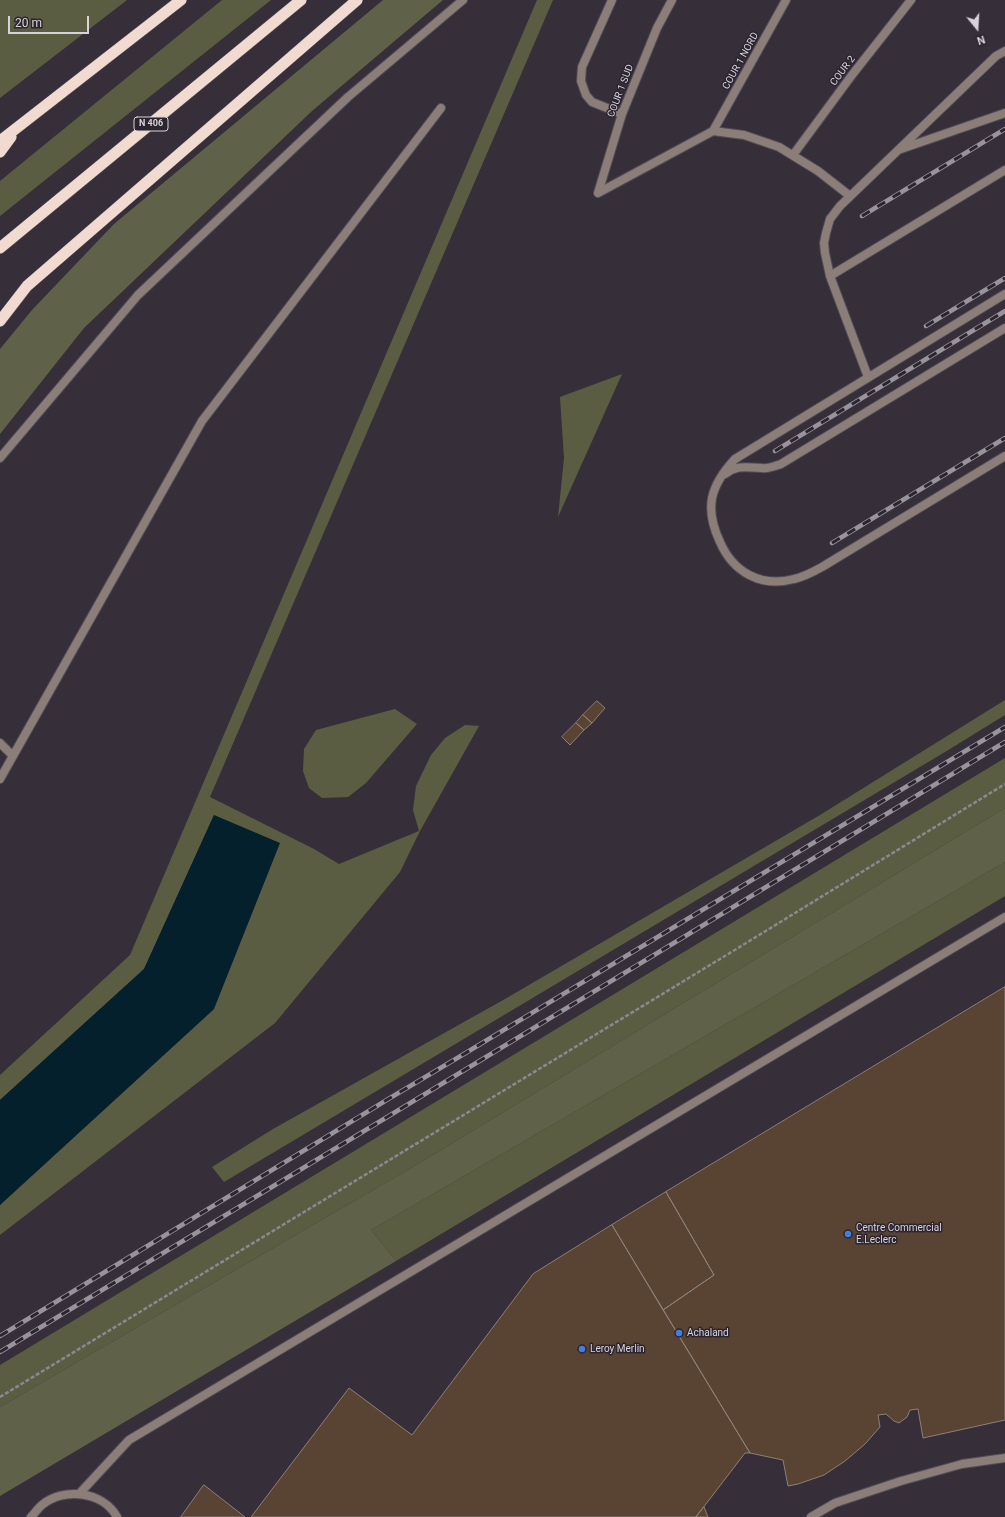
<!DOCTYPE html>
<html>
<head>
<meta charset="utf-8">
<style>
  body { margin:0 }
  #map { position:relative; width:1005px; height:1517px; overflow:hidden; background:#362f3a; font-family:Roboto,sans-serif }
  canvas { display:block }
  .north { position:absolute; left:957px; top:8px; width:40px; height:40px; -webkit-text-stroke:3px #2c2530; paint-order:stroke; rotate:162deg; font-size:11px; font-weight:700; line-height:16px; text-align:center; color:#d7d3da }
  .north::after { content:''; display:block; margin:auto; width:14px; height:18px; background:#d7d3da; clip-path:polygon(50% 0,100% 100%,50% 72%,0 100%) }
  .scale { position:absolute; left:8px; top:16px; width:81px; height:18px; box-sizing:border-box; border:2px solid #d7d3da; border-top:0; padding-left:5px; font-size:12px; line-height:14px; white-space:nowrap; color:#d7d3da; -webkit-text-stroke:3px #2c2530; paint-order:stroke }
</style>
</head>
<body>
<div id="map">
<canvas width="1005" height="1517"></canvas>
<div class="north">N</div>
<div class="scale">20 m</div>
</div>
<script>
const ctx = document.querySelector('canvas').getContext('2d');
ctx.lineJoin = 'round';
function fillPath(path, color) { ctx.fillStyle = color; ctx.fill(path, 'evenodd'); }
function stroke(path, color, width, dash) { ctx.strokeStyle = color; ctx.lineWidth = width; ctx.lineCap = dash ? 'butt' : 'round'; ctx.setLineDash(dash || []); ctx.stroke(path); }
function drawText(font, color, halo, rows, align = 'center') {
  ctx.font = font + ' Roboto,sans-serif'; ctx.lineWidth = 3; ctx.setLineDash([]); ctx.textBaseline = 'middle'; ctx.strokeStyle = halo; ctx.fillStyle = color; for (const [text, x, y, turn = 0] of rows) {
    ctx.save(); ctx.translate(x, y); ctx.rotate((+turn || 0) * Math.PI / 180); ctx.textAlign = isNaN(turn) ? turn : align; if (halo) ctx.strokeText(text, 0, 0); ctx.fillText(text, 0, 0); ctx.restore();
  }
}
fillPath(new Path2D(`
  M0,0H127L0,98Z
  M222,0H271L0,216V181Z
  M537,0H553L210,797L314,849L339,864L419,831L413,810L416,786L431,755L445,738L465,725L479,726L420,831L400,872L275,1023L0,1235V1205L214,1009V815L144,969L0,1100V1075L130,955Z
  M622,374L558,517L564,458L560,397Z
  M1005,700V715L945,752L224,1182L212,1167L273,1129L505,999L820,815Z
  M395,709L417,724L366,783L348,797L322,798L309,788L303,771L304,749L316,730Z
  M1005,758V808L423,1161L0,1407V1365Z
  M1005,862V896L396,1261L371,1230Z`), '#5b5d43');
fillPath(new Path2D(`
  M383,0H443L312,111L84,328L0,434V349L32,310L114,224Z
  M1005,808V862L371,1230L396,1261L0,1496V1407L423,1161Z`), '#5f6248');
fillPath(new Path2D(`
  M214,815L280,843L214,1009L0,1205V1100L144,969Z`), '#04202c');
const building = new Path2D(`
  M597,701L605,708L592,723L583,715Z
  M583,715L592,723L584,730L576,723Z
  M576,723L584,730L570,745L562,737Z
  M1005,987V1420L923,1438L918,1409L910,1410L907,1417L899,1423L894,1421L886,1414L878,1415L880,1427L865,1444L845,1461L824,1475L798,1484L788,1486L783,1460L750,1453L663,1310L714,1275L666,1192Z
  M666,1192L714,1275L663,1310L612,1225Z
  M612,1225L750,1453H745L696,1517H251L349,1388L412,1435L533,1274Z
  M204,1485L245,1517H181Z
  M704,1507L708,1517H696Z`);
fillPath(building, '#594332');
stroke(building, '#8d8077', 1);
const service = new Path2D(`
  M612,0L582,67L581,81L586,95L592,102L622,114
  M713,131L786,0
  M901,149L1005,113
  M793,155L852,75L911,0
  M598,193L713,131L744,135L779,147L818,171L850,196
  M598,193L622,114L657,28L672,0
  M830,276L1005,170
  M1005,294L735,459C710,486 704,508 720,542C733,572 761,588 794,579C804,577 813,572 822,567L1005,456
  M868,377L830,276L825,253L824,243L826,233L830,219L840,206L996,56L1005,51
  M725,474C738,464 747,468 762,468C768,469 775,466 781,464L1005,328
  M0,743L13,756
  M0,779L202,421L441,108
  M811,1517L835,1503L901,1481L962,1464L1005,1458`);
const minor = new Path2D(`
  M0,458L138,295L348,97L463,0
  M80,1493L129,1440L1005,917
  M31,1517C35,1513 38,1508 42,1505C63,1487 103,1491 117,1517`);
const trunk = new Path2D(`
  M0,141L181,0
  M0,152L11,137
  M0,248L301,0
  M0,321L27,286L357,0`);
stroke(service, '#534d57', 10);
stroke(minor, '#534d57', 10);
stroke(trunk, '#534d57', 12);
stroke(new Path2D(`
  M0,1397L738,948L1005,784`), '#8d8890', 2.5, [4, 2]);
stroke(service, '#8b7e78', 8);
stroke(minor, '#8b7e78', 8);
stroke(trunk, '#f1dad0', 11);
const rail = new Path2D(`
  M862,216L1005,129
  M926,326L1005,278
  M775,451L1005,311
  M832,543L1005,438
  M0,1336L390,1098L464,1054L1005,727
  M0,1352L1005,742`);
stroke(rail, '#98939c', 4.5);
stroke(rail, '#2c2530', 3, [9]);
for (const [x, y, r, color] of [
  [848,1234,4,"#3f7fe0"],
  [679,1333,4,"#3f7fe0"],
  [582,1349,4,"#3f7fe0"]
]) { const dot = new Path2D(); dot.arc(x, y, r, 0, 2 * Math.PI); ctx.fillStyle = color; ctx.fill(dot); stroke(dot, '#2c2530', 1.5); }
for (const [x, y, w] of [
  [151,124,34]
]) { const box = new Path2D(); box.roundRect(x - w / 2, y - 7, w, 14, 3); ctx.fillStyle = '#2c2530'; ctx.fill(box); stroke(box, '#d7d3da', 1); }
drawText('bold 9px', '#d7d3da', null, [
  ["N 406",151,124]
]);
drawText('10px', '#d7d3da', '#2c2530', [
  ["COUR 1 NORD",741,61,-61],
  ["COUR 2",843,71,-53],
  ["COUR 1 SUD",621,91,-69]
]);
drawText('10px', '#d7d3da', '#2c2530', [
  ["Centre Commercial",856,1228],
  ["E.Leclerc",856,1240],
  ["Achaland",687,1333],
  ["Leroy Merlin",590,1349]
], 'left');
</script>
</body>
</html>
